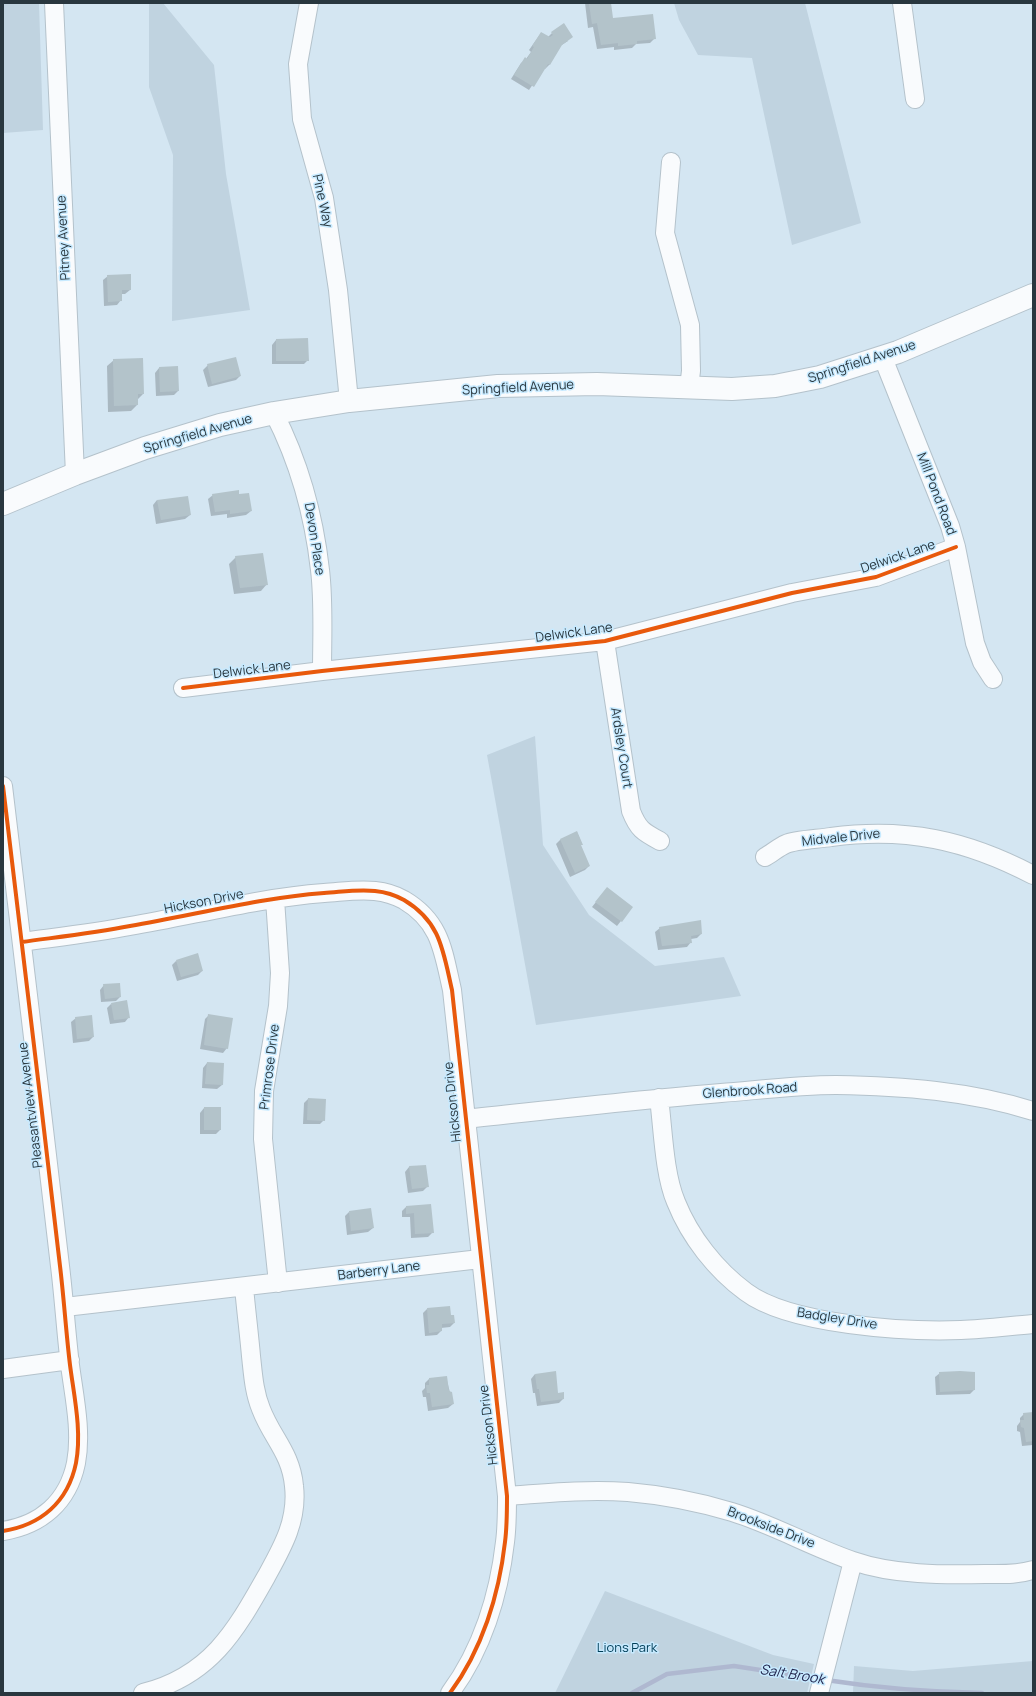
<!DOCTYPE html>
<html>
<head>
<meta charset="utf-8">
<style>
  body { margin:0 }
  #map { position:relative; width:1036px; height:1696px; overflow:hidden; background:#d4e6f2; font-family:Manrope,sans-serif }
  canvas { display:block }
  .frame { position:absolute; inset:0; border:4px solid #29373f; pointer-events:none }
</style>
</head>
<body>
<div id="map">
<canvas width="1036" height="1696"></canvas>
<div class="frame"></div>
</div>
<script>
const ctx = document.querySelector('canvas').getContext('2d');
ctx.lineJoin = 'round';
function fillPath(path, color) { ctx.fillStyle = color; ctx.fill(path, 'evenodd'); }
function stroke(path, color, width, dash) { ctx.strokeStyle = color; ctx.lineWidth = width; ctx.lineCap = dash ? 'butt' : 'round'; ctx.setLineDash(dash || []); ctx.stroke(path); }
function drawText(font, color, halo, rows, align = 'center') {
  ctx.font = font + ' Manrope,sans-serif'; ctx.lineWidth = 3; ctx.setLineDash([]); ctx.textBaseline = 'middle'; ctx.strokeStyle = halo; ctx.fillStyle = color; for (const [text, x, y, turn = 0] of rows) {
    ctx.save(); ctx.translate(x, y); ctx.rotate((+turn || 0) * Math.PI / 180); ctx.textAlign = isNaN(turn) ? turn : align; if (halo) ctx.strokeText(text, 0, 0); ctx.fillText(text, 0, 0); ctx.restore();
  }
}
fillPath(new Path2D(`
  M3,3H39L43,130L3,133Z
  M149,3H163L214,65L226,174L250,310L172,321L173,155L149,87Z
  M674,3H805L861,223L792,245L752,58L698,55L679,20Z
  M535,736L543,845L589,915L655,966L724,957L741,996L536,1025L487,755Z
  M605,1591L773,1655L814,1664L807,1693H555Z
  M1033,1661V1693H853L854,1666L913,1671Z`), '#c0d3e0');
fillPath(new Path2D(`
  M585,3H610L612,20L655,38L650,43L636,44L632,48L614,50V47L597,49L593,27L588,28Z
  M541,33L548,37L552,33L568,41L560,46L550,64L545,69L544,68L529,90L511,79L521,63L526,59L531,52L529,50Z
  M108,276L130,290L125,294H121V300L117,305L104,306L103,280Z
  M276,340L308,360L304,364H272V345Z
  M114,360L143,394L137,400V405L131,411L108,412L107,366Z
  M208,365L240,376L236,380L208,387L203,370Z
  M177,367L178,391L174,395L156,396L155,373L159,368Z
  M213,495H238L251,511L246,515L227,518V514L211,516L208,499Z
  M157,500L190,515L185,519L156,524L153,505Z
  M236,557L267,584L261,591L234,594L229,564Z
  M577,832L582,844L580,846L589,866L585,870L570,877L556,844L560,840Z
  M603,893L632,907L617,926L592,907Z
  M660,928L701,934L697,938L691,939V942L687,947L658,950L655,932Z
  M176,961L202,971L198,975L177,981L172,965Z
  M104,985L120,997L116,1001L101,1002L100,990Z
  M111,1004L129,1017L125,1022L110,1024L107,1008Z
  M209,1015L227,1048L223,1053L200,1049L205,1019Z
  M76,1018L93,1037L89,1041L73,1043L71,1022Z
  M207,1063L223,1064L222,1085L217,1089L202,1088L203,1068Z
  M308,1099L324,1120L320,1124H303L304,1103Z
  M204,1108L220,1130L216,1134H200V1113Z
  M425,1166L427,1187L423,1191L408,1193L405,1172L409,1167Z
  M430,1205L433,1232L428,1237L411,1238L410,1217H402V1211L406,1207Z
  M349,1212L373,1228L368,1232L347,1235L345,1216Z
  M427,1309L450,1316L454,1323L450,1327L441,1328V1331L437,1335L425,1336L423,1313Z
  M940,1373L974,1390L970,1394L936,1395L935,1377Z
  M535,1374L563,1399L559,1403L537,1406L535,1393H533L531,1379Z
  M446,1377L453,1404L448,1408L428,1411L426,1397H423L422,1391L425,1388V1383L429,1379Z
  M1033,1413V1445L1022,1446L1020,1432L1017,1431V1426L1020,1422V1418L1024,1414Z`), '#0003');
stroke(new Path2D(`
  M826,1680C877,1688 930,1692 982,1693
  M632,1693L667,1674L734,1666L819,1679`), '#afb8d0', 4.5);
fillPath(new Path2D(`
  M589,3H611L613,18L653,14L656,39L637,41V44L618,46V43L601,45L597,23L592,24Z
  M564,23L573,37L562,45L550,65L548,64L534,87L514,75L525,57L527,59L534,47L532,46L541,32L550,37L553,35L551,32Z
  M131,274V290H122V301L108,302L107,275Z
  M308,338L309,361H276V339Z
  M236,357L241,376L212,384L207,364Z
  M143,358L144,394H138V405L114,406L113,359Z
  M178,366L179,391L160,392L159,367Z
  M239,490V494L249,493L252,511L230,514V510L215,512L212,494Z
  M188,496L191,515L161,520L157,500Z
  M263,553L268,585L240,588L235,556Z
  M577,831L583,845H581L590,866L575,873L560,839Z
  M607,887L633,907L622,922L595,902Z
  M701,920L702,934L691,936L692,943L662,946L659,927Z
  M198,953L203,971L181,977L176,960Z
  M120,983L121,997L105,999L103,984Z
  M127,1000L130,1018L114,1020L111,1003Z
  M208,1014L233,1018L228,1049L204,1045Z
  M92,1015L94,1037L77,1039L75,1017Z
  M207,1062L224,1063L223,1085L205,1084Z
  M308,1098L326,1099L325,1121L307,1120Z
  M204,1107H221V1130H204Z
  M426,1165L429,1187L412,1189L409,1166Z
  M431,1204L434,1233L415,1234L414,1213L406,1214V1206Z
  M371,1208L374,1228L351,1231L349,1211Z
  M450,1306L451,1315H454L455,1323L442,1324V1331L429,1333L427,1308Z
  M556,1371L558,1393L564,1392V1399L541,1402L539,1389H537L535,1374Z
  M960,1371L975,1372V1390L940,1392L939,1372Z
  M447,1376L449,1391L452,1392L454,1404L432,1407L430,1393H427L426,1385H429V1378Z
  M1033,1412V1441L1026,1442L1024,1428L1021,1427L1020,1420H1024L1023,1413Z`), '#b3c3ca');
const minor = new Path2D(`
  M54,3L75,474
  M309,3L298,64L302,119L324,198L338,290L349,401
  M902,3L915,99
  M671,162L665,233L690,325L691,371L689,387
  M883,358L950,526L956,547L975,643L982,662L993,679
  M274,413C299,462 314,516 320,570C324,603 322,638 322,671
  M605,641L631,811C638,829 643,832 660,841
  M183,688L322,671L605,641L792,593L876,577L956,547
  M3,786C23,946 41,1106 60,1266C64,1299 66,1332 70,1365C74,1396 82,1431 76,1463C68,1502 41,1525 3,1531
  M765,857C772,853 779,847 786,844C795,840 819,839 831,837C906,827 966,840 1033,875
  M275,899L280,973L278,1006L264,1091L263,1139L278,1283
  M22,942C58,937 94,933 130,926C195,915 258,898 324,893C341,892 358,889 375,891C385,892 395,895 404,900C441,922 443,951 452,990L507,1496C507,1511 507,1527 505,1542C499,1595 482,1650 450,1693
  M659,1098C663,1129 664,1174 676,1202C690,1237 716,1270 746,1292C790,1325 906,1332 961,1330C985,1329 1009,1326 1033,1324
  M465,1119C550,1110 636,1100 721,1093C759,1090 798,1085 836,1085C902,1086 970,1091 1033,1111
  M65,1307L480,1259
  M3,1369L70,1360
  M507,1496C547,1493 588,1489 628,1492C663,1495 699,1502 732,1512C774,1525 812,1547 853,1561C893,1575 943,1575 985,1574C1001,1574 1017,1575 1033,1570
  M143,1693C210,1676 235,1632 266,1577C282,1548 298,1521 294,1486C291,1453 272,1438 261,1409C254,1392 253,1374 251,1356C249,1333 246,1310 244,1287
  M819,1693L853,1561`);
const major = new Path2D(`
  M3,504L75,474L145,448L220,425L274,413L349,401L498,386L597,384L732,389L775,386L820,377L898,352L1033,295`);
stroke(minor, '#b4c2cb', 20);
stroke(major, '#b4c2cb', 24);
stroke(minor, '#f9fbfd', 18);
stroke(major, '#f9fbfd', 22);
stroke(new Path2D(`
  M183,688L322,671L605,641L792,593L876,577L956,547
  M3,786C23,946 41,1106 60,1266C64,1299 66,1332 70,1365C74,1396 82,1431 76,1463C68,1502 41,1525 3,1531
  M22,942C58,937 94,933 130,926C195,915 258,898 324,893C341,892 358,889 375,891C385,892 395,895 404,900C441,922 443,951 452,990L507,1496C507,1511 507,1527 505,1542C499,1595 482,1650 450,1693`), '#e8590c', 4);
drawText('13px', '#29373f', '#c7eaff', [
  ["Pine Way",322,201,78],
  ["Pitney Avenue",64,238,-93],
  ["Springfield Avenue",862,362,-18],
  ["Springfield Avenue",518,388,-3],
  ["Springfield Avenue",198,434,-16],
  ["Mill Pond Road",936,494,69],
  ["Devon Place",314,539,81],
  ["Delwick Lane",898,557,-19],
  ["Delwick Lane",574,633,-8],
  ["Delwick Lane",252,670,-7],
  ["Ardsley Court",621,748,81],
  ["Midvale Drive",841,838,-6],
  ["Hickson Drive",204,902,-11],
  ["Primrose Drive",270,1067,-83],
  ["Glenbrook Road",750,1091,-4],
  ["Hickson Drive",453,1102,-96],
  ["Pleasantview Avenue",31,1105,-97],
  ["Barberry Lane",379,1271,-7],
  ["Badgley Drive",837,1319,9],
  ["Hickson Drive",489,1425,-97],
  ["Brookside Drive",771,1528,21]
]);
drawText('13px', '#003d57', '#c7eaff', [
  ["Lions Park",627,1648]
]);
drawText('italic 14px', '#23274f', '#c7eaff', [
  ["Salt Brook",792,1675,9]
]);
</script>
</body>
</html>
